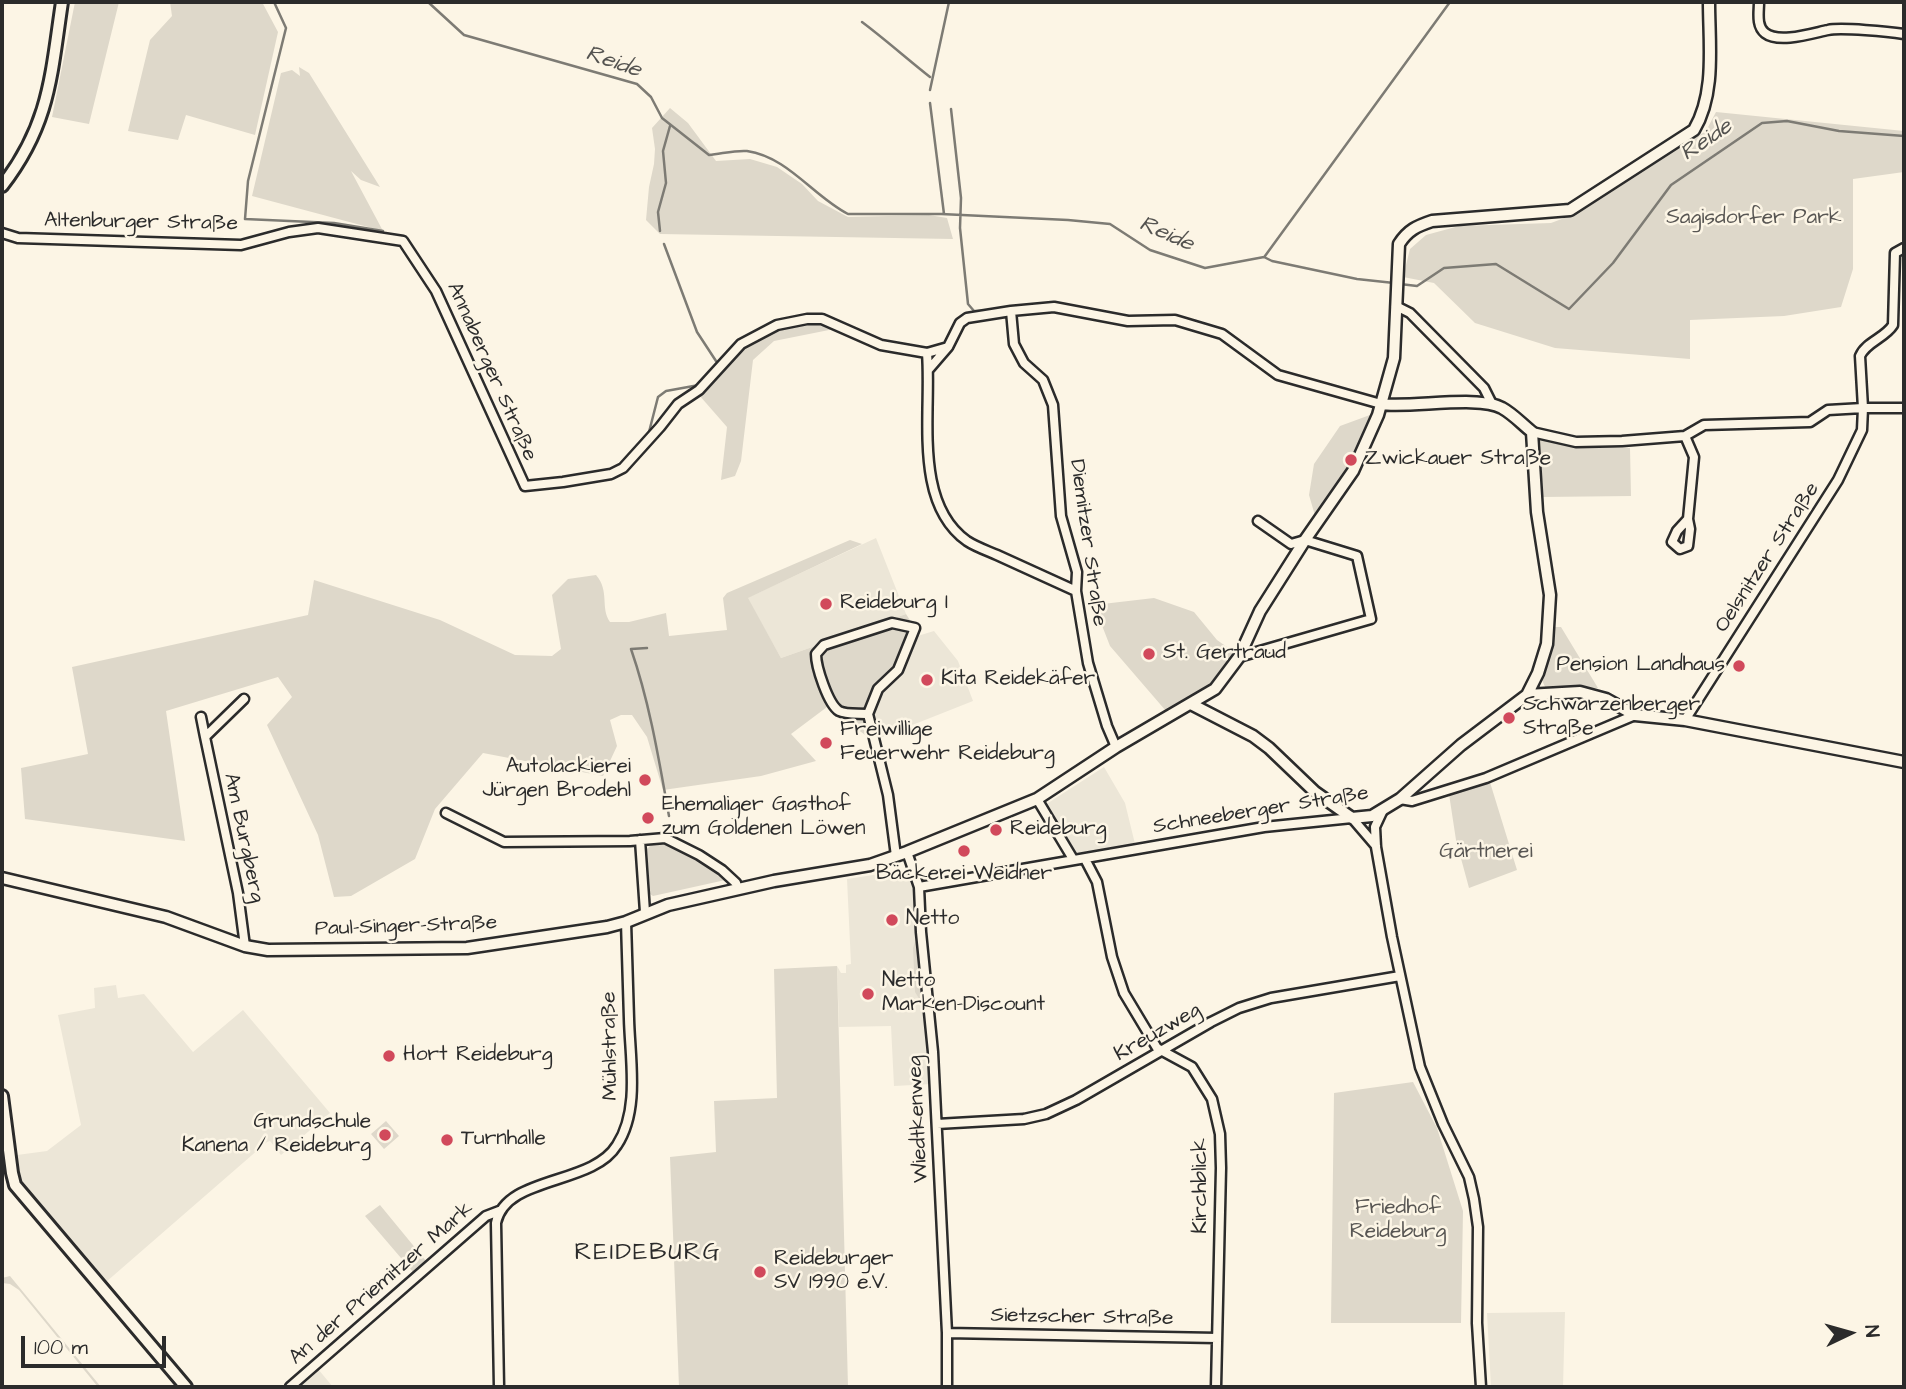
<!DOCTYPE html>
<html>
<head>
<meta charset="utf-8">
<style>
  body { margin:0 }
  #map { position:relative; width:1906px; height:1389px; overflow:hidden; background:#fcf5e5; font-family:"Architects Daughter",sans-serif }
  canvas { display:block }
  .frame { position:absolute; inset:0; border:4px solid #2b2b2b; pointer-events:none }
  .north { position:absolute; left:1815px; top:1298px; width:70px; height:70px; -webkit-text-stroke:5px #fcf5e5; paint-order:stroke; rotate:85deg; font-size:19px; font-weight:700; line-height:28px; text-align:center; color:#2b2b2b }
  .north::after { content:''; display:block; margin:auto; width:24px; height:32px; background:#2b2b2b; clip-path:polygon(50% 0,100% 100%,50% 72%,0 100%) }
  .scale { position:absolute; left:21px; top:1336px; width:145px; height:32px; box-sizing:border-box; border:4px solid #2b2b2b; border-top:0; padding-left:9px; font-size:21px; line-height:24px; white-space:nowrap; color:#2b2b2b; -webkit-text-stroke:5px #fcf5e5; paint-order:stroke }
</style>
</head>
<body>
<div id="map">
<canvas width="1906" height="1389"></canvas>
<div class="frame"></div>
<div class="north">N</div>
<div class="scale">100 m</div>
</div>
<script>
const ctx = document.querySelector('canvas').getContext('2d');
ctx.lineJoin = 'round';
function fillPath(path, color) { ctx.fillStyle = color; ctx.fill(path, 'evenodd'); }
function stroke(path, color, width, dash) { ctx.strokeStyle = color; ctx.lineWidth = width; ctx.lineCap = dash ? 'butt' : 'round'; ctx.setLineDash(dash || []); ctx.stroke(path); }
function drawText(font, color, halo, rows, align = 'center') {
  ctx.font = font + ' "Architects Daughter",sans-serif'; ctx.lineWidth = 5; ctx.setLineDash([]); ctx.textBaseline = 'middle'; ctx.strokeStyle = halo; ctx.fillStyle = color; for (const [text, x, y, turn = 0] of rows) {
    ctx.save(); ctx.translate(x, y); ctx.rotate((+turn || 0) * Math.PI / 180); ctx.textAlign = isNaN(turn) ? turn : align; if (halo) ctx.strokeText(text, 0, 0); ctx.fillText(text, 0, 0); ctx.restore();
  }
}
fillPath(new Path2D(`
  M876,538L906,614L781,658L747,598Z
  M934,631L958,661L973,701L877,739L865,701L911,638Z
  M1104,767L1125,803L1135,844L1083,854L1076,852L1045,805Z
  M906,870L914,879L932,1084L894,1086L891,1026L839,1027L837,966L841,973H846V965L851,964L847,879Z
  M116,985L118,998L144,994L193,1052L243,1010L330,1113L281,1155L270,1141L267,1142L106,1282L31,1193L21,1179L17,1155L47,1151L81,1125L58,1015L95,1008L94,988Z
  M1565,1312L1563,1387H1491L1487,1313Z
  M318,1369L333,1387H297Z`), '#ece6d7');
fillPath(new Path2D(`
  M75,2H119L89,124L52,117Z
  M170,2H262L278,32L255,135L186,115L178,140L128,131L150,40L172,16Z
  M299,67L309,73L380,187L361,180L351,171L383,231L252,196L281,73L292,70L300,76Z
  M670,108L688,123L716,161L750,159L777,167L802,184L818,201L848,217L929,215L947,218L953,239L660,234L646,220L649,187L654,164L655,149L652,128Z
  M1716,112L1904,131V172L1853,179V269L1841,307L1784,316L1690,320V359L1555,348L1475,323L1434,283L1403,277L1410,249L1426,235L1459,226L1551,223L1575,214L1706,131Z
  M825,324L834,329L774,341L753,360L741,461L735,476L721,480L727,427L699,395C725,367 751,330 792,325C803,323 814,324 825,324Z
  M1370,415L1373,425L1348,470L1316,519L1309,495L1314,464L1340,426Z
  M1540,440L1571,445L1630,448L1631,496L1543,497Z
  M850,540L862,544L748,598L781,658L906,614L915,628L898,670L864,706L872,740L827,707L791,734L816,761L761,776L663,790L647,737L632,715H621L610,720L617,746L603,776L483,753L435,809L415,859L351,896L334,897L318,835L267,725L292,697L278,677L166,711L185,841L25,819L21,768L88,754L72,667L308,615L314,580L440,620L515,655L552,656L561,649L552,595L568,579L596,575C610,591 600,608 610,622H629L666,613L669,636L727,630L723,598L727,593Z
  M1154,598L1194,612L1217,640L1234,652L1213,682L1166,711L1110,646L1094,605Z
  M1552,627H1561L1598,688L1591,689L1569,686L1546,689L1541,678L1551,648Z
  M1489,779L1517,870L1469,888L1456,840L1449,794Z
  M667,843L684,849L730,879L653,896L650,894L647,849L651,845Z
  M915,942H918L923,994L920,1000L915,992L913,948Z
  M837,966L848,1387H679L670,1157L716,1152L714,1101L777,1098L774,969Z
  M1413,1082L1437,1128L1463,1211L1461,1323H1331L1334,1093Z
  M386,1121L399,1136L384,1149L371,1134Z
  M380,1205L426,1261L413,1272L365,1216Z
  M10,1276L101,1387H98L19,1290L10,1284L2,1283V1278Z`), '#ded8ca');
stroke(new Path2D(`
  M274,2L286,28L248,181L245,219L334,223L383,231
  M428,2L464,35L637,84L651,97L662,118L709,155C721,154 735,150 747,151C788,157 813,196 848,214H941L1068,220L1110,224L1150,250L1205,268L1264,257L1272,261L1357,279L1394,283
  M862,22C886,40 907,59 930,77
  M930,90L949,2
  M930,103L944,214
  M951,109L961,198L960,228L968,304L974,311H984
  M660,231L658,212L666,183L663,151L670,126
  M664,244L697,332L716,361
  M1265,256L1450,2
  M1400,284L1417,286L1444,268L1496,264L1569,309L1613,263L1671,185L1762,123L1787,121L1839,131L1904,136
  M640,443L649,432L658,397L666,391L699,385
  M647,648L631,649C650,704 659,760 669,816`), '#7d7b74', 2.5);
const minor = new Path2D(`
  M1759,2C1759,12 1756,26 1765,33C1779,44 1813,33 1828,30C1841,27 1890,32 1904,34
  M2,233L18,238L241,245L289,232L318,228L403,241L436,291L525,486L563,482L611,474L623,468L660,427L678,404L699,390L741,344L777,325L807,319H822L881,345L927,353L948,347L960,323L967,318L1011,311L1054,307L1128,321L1175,320L1222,334L1278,375L1381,404
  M1904,248L1895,253L1893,325C1885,338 1866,342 1860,356L1863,408H1904
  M1396,306L1410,313L1484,388L1492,404
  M1011,311L1014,344L1024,363L1043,380L1053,405L1061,516L1077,572L1076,591L1088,663L1107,726L1116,747
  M927,353C932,411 912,502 967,541C976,547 988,551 997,555C1023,567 1050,579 1076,591
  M929,369L948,347
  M1532,432L1576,442L1622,441L1685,436L1704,425L1810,422L1828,410L1863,408L1862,430L1838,480L1685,720
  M1685,436L1694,457L1688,519L1677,531L1672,542L1680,549L1688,546L1690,529L1688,519
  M1239,657L1371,619L1357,556L1305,540L1291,544L1258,521
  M244,699L205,737L238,893L245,946
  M868,714C859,713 847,715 839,711C828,704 816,667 816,654L824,645L892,623L915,628L898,670L878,689L868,714L888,795L896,856
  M201,717L205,737
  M1037,799L1073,859
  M1400,799L1412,801L1486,778L1635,715
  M1382,812L1375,827L1376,847L1392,937L1420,1067L1443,1124L1469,1177L1474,1199L1478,1227L1477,1323L1481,1387
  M446,813L504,842L630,841L665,838L699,855L722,870L736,883L738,889
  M640,840L645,912
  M907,852L919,887L921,932L933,1052L947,1333V1387
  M1085,859L1097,882L1112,957L1124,993L1157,1048L1192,1067L1212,1099L1220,1134L1221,1168L1216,1387
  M919,887L1264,827L1352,818L1376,846
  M937,1124L1024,1119L1046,1114L1076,1100L1211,1022L1239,1008L1271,998L1400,976
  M947,1333L1217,1338
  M290,1387L486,1216L499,1211
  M499,1387L496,1223C506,1175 592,1186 617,1145C640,1110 630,1059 629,1019C628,987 627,955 626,922`);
const tertiary = new Path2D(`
  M1527,695L1580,692L1606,699L1635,715L1685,720L1904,762
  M1191,704L1253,736L1269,748L1315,792L1352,818L1372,816L1400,799L1461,745L1527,695L1538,673L1547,644L1550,595L1537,512L1532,432C1522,424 1513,414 1502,408C1480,395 1411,408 1381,404
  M2,878L166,917L245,946L268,950L467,948L607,927L626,922L668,905L774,881L870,865L907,852L1037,799L1116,747L1215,689L1239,657L1260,611L1305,540L1353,471L1378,415L1394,358L1399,244C1408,230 1417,226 1432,221L1570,210L1694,130C1716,93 1709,44 1709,2`);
const secondary = new Path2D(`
  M2,186C50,124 51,75 62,2
  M2,1096L12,1173L15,1185L186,1387`);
stroke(minor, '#2b2b2b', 13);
stroke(tertiary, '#2b2b2b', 15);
stroke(secondary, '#2b2b2b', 16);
stroke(minor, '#fcf5e5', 8);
stroke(tertiary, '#fcf5e5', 10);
stroke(secondary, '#fcf5e5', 10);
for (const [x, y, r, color] of [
  [1351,460,7,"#d1495b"],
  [826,604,7,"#d1495b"],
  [1149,654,7,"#d1495b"],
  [1739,666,7,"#d1495b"],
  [927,680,7,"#d1495b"],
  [1509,718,7,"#d1495b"],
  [826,743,7,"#d1495b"],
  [645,780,7,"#d1495b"],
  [648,818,7,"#d1495b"],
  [996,830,7,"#d1495b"],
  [964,851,7,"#d1495b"],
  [892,920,7,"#d1495b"],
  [868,994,7,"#d1495b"],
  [389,1056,7,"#d1495b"],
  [385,1135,7,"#d1495b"],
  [447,1140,7,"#d1495b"],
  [760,1272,7,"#d1495b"]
]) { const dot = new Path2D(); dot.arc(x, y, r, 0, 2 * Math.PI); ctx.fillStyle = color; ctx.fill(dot); stroke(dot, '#fcf5e5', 2.5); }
drawText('21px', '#585653', '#fcf5e5', [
  ["Sagisdorfer Park",1754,219],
  ["Gärtnerei",1486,853],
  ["Friedhof",1398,1209],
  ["Reideburg",1398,1233]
]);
drawText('21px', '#2b2b2b', '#fcf5e5', [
  ["Altenburger Straße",141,223,1],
  ["Annaberger Straße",491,372,66],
  ["Diemitzer Straße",1087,543,82],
  ["Oelsnitzer Straße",1768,558,-57],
  ["Schneeberger Straße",1261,811,-9],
  ["Am Burgberg",243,838,78],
  ["Paul-Singer-Straße",406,927,-2],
  ["Kreuzweg",1158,1033,-30],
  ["Mühlstraße",611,1046,-91],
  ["Wiedtkenweg",919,1119,-93],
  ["Kirchblick",1202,1186,-90],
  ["An der Priemitzer Mark",382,1284,-41],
  ["Sietzscher Straße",1082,1318,1]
]);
drawText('21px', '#2b2b2b', '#fcf5e5', [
  ["Zwickauer Straße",1365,460],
  ["Reideburg I",840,604],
  ["St. Gertraud",1163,654],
  ["Pension Landhaus",1725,666,"right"],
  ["Kita Reidekäfer",941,680],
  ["Schwarzenberger",1523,706],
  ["Straße",1523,730],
  ["Freiwillige",840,731],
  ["Feuerwehr Reideburg",840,755],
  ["Autolackierei",631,768,"right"],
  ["Jürgen Brodehl",631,792,"right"],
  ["Ehemaliger Gasthof",662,806],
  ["zum Goldenen Löwen",662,830],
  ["Reideburg",1010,830],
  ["Bäckerei Weidner",964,875,"center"],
  ["Netto",906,920],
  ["Netto",882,982],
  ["Marken-Discount",882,1006],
  ["Hort Reideburg",403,1056],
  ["Grundschule",371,1123,"right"],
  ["Kanena / Reideburg",371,1147,"right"],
  ["Turnhalle",461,1140],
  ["Reideburger",774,1260],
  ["SV 1990 e.V.",774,1284]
], 'left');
drawText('italic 23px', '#545350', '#fcf5e5', [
  ["Reide",613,63,19],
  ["Reide",1707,141,-34],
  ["Reide",1166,235,24]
]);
ctx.letterSpacing = '2px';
drawText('24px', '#2b2b2b', '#fcf5e5', [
  ["REIDEBURG",648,1254]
]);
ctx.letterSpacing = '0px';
</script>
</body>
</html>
